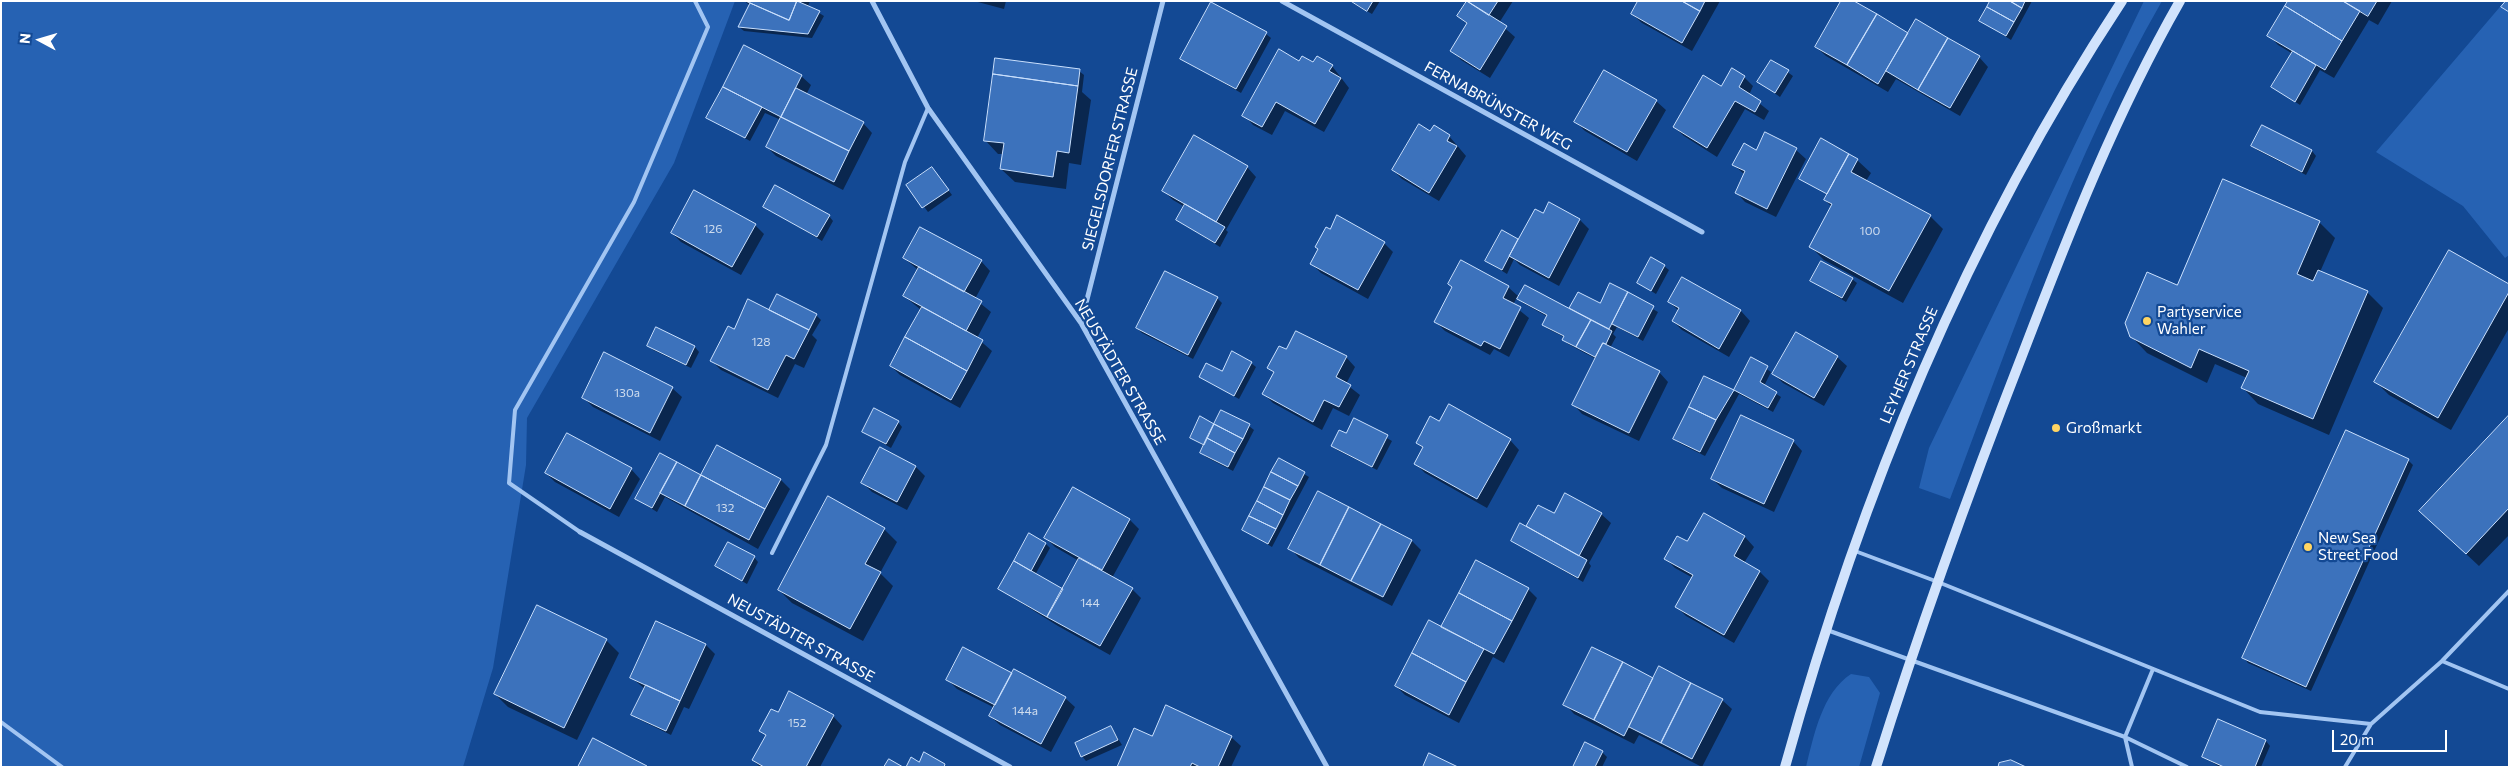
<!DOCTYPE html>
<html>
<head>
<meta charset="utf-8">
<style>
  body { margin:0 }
  #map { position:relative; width:2510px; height:768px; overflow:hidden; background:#134994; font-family:Commissioner,sans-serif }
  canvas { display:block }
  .frame { position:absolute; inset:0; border:2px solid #fff; pointer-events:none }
  .north { position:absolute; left:15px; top:15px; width:50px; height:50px; -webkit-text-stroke:4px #134994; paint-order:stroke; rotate:276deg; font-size:14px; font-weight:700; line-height:20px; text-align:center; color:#fff }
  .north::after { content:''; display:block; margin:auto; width:18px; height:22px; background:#fff; clip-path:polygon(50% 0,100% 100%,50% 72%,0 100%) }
  .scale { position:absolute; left:2332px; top:730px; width:115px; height:22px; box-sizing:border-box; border:2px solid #fff; border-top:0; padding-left:6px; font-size:15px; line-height:18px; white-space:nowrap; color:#fff; -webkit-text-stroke:4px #134994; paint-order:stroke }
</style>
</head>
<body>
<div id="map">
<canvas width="2510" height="768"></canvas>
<div class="frame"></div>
<div class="north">N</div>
<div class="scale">20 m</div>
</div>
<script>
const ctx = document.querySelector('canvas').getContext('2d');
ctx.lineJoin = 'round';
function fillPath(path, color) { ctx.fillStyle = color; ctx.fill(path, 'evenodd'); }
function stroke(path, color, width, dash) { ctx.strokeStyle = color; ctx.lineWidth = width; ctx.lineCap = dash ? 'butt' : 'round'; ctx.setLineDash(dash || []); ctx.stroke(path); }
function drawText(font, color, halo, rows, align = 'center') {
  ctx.font = font + ' Commissioner,sans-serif'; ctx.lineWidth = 4.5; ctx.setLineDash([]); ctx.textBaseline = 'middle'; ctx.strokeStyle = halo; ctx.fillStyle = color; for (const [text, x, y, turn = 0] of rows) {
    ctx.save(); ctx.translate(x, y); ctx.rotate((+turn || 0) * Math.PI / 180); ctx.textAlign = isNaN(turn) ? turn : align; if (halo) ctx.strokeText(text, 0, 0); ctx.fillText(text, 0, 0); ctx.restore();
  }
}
fillPath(new Path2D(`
  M1,1H735L674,163L527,418L526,465L493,668L463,767H1Z
  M2144,1H2162C2072,158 2014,331 1950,499L1919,488L1929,448Z
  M2505,1H2509V255L2505,258L2463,206L2376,152Z
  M1851,674L1869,677L1880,693L1859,767H1806C1814,735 1822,693 1851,674Z`), '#2662b3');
fillPath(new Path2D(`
  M745,1H810L808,6L824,16L812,38L744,31L739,27L750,6Z
  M974,1H1006L1004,9Z
  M1350,1H1380L1372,14Z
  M1464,1H1513L1499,23L1515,37L1490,78L1461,60L1452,50L1468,25L1458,16L1467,3Z
  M1639,1H1720L1692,51L1642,23L1632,14Z
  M1991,1H2032L2011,40L1980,20Z
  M2289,1H2392L2378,25L2369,20L2334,78L2320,70L2300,105L2273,87L2293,54L2278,45L2269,35Z
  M1916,21L1979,57L1988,67L1960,116L1896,79L1888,92L1826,56L1816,47L1909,34Z
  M1266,34L1271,38L1241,93L1182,59Z
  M1772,61L1793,76L1780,97L1759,82Z
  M1300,62L1332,66L1349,88L1324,132L1285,111L1272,135L1253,125L1244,115Z
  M1079,71L1084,75L1082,92L1091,100L1081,165L1069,163L1066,189L1015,182L1001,169L1003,154H998L985,140Z
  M801,76L811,85L806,95L863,123L872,133L843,190L776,156L767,147L781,120L765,113L750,141L708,118Z
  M1744,77L1753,86L1749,95L1769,111L1764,120L1745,109L1717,157L1684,136L1674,127L1722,87Z
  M1656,101L1666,110L1637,161L1585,131L1576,122Z
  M2262,127L2312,151L2316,156L2306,175L2257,150L2253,146Z
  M1431,133L1449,136L1466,156L1439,201L1402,179L1393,170Z
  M1766,134L1796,150L1806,159L1776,217L1745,202L1736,192L1745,175L1734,165L1757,151Z
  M1821,140L1857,160L1871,173L1866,181L1930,216L1943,229L1903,303L1824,260L1811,247L1832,207L1825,200L1828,195L1801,179Z
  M1247,167L1256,177L1226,230L1228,232L1220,247L1177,220L1185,207L1173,200L1164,191Z
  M932,168L952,195L928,212L908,185Z
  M1549,204L1580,220L1589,229L1559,286L1520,265L1514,259L1507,274L1486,261L1517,240L1518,241L1544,215Z
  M764,206L829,216L833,221L822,241Z
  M2319,222L2335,238L2320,272L2367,292L2383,308L2329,435L2258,404L2243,388L2247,378L2215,364L2207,383L2147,353L2131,336L2178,286Z
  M755,225L764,234L741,275L681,242L672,233Z
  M1384,243L1393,252L1368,299L1321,273L1312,264L1320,250Z
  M904,258L981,261L990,271L975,299L991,312L977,338L992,351L960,408L900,375L891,366L921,310L904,296L918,270Z
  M1664,266L1669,270L1656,294L1638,283Z
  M1683,278L1741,311L1750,321L1729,357L1682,330L1673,321L1679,311L1669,302Z
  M1852,279L1857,283L1846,302L1812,281Z
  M1611,285L1658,312L1643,341L1617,327L1613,334L1616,337L1610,348L1659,372L1668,382L1639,441L1582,414L1573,404L1596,359L1568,344L1563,339L1564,337L1548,329L1544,324L1548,317L1523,303L1517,297L1513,305L1529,318L1509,357L1494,349L1490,355L1445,331L1436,322L1508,287L1519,297L1570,310L1578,294L1600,305Z
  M2509,285V328L2451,430L2389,395L2376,382Z
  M1217,298L1222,303L1193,359L1142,333L1137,328Z
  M775,314L816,315L821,320L812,335L817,340L804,368L795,364L778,398L721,370L711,360Z
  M657,329L695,347L699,352L691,368L653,350L649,345Z
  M1296,333L1346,357L1355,367L1346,384L1360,395L1349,416L1333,408L1322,430L1273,403L1264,394L1275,374L1269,368L1287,351Z
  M1837,357L1847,366L1824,406L1783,383L1774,374Z
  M1752,359L1771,372L1764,386L1781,397L1773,412L1739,394L1705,456L1679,443L1675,439L1704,377L1734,392Z
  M1251,363L1256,367L1239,399L1200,377L1222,373Z
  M672,388L682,397L660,441L593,407L584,398Z
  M2509,417V535L2479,566L2434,524Z
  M1355,420L1392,441L1377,470L1337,450L1332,446L1347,435Z
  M898,422L902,427L891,448L863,432Z
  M1440,423L1510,440L1519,450L1487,508L1425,473L1416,464L1424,449L1417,443Z
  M1215,426H1249L1254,430L1233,471L1206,457L1201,452L1204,446L1191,438Z
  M1793,441L1802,451L1774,512L1722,488L1712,479Z
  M718,447L781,480L790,489L758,549L665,497L657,512L636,499L701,477Z
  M880,449L916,467L925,476L907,510L872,492L863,483Z
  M1279,459L1309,477L1272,547L1243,530Z
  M2408,460L2413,465L2311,691L2248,663L2244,658Z
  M631,469L640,479L619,517L555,482L546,473Z
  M1319,493L1412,541L1421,550L1392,606L1299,558L1290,548Z
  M1601,514L1611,523L1589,563L1591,566L1583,582L1512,541L1532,530L1528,526Z
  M1704,514L1745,537L1754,547L1744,563L1760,572L1769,581L1734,643L1686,616L1677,607L1693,578L1675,568L1666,559L1688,543Z
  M1130,520L1139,529L1112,578L1132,589L1141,598L1110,655L1058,626L999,589L1046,544L1050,548L1035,575L1063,590L1079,561L1055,547L1046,538Z
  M884,529L897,542L880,573L893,586L863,641L792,603L779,590Z
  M754,557L758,562L747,584L716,566Z
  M1528,589L1537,598L1504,663L1493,657L1459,723L1405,695L1396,686L1442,628Z
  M657,622L706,645L715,654L689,709L684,707L671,735L638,719L633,715L645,689L632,678Z
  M606,640L619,653L577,740L508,707L495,694Z
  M1592,649L1654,680L1722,700L1732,709L1702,767L1639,735L1634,744L1574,714L1565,704Z
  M1013,674L1065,698L1075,707L1051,752L1000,725L990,716L995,708L957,689L947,679Z
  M779,713L833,716L842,726L820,767H760L753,760L767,736L761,731Z
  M2218,721L2266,741L2270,746L2261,767H2220L2203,757Z
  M1111,727L1122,745L1086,761L1082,756Z
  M1231,737L1241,746L1231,767H1118L1152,738Z
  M1602,752L1607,757L1602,767H1574Z`), '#0007');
const building = new Path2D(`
  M746,1H797L789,20Z
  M797,1L820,11L808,34L738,27L750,3L789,20Z
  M1351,1H1373L1367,11Z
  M1467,1L1507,26L1480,70L1450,51L1467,23L1457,16Z
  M1467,1H1498L1489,15Z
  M1638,1H1682L1700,11L1682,43L1631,14Z
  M1682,1H1705L1700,11Z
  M1841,1H1854L1877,14L1847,65L1815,47Z
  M1990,1H2010L2022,8L2014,22L1987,7Z
  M2010,1H2025L2022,8Z
  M2288,1H2343L2360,11L2342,41L2285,6Z
  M2343,1H2377L2368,16Z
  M2506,1H2509V12L2501,7Z
  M1211,2L1267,32L1236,89L1180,59Z
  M2285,6L2342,41L2325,70L2267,36Z
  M1987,7L2014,22L2006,36L1979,21Z
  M1877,14L1908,33L1878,84L1847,65Z
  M1916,19L1948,38L1918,90L1886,71Z
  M1948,38L1980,56L1950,108L1918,90Z
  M744,45L802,75L781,117L723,87Z
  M1279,49L1299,61L1302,56L1313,62L1317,56L1333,65L1329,71L1341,78L1315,124L1276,102L1262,127L1242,116Z
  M2293,51L2316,65L2295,102L2271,87Z
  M995,58L1080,69L1078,86L993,74Z
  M1771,60L1789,70L1775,93L1757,82Z
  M1732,68L1745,76L1739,87L1761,101L1755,112L1735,101L1707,148L1673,127L1703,75L1721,86Z
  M1604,70L1657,100L1627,152L1574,122Z
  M993,74L1078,86L1069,153L1057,151L1053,177L1000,169L1004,143L984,141Z
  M723,87L762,107L745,138L706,118Z
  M796,88L864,122L849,151L781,117Z
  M781,117L849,151L834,182L766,147Z
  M1419,124L1430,131L1434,125L1450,135L1447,141L1457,146L1429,193L1392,170Z
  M2262,125L2312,150L2302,172L2251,146Z
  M1765,132L1797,148L1767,209L1735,193L1745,171L1732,165L1744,143L1756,150Z
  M1194,135L1248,166L1216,222L1162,191Z
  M1821,138L1849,154L1827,194L1799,179Z
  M1849,154L1858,159L1851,172L1931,215L1889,291L1809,247L1832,204L1824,200Z
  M932,167L949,190L922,208L906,185Z
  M2223,179L2320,221L2297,274L2313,281L2318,270L2368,291L2313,419L2241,388L2249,371L2199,349L2191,368L2130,337L2125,323L2147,272L2177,285Z
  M775,185L830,215L817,237L763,207Z
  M694,190L756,224L732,267L671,233Z
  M1549,202L1580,219L1549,278L1509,256L1535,209L1543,213Z
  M1185,204L1225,227L1215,243L1176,220Z
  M1337,215L1385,242L1358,290L1310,264L1318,249L1315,247L1326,227L1330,229Z
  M920,227L982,260L964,292L903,258Z
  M1502,230L1518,239L1502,270L1485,261Z
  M2449,250L2509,284V292L2438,418L2374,382Z
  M1651,257L1665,265L1651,291L1637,283Z
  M1461,260L1509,286L1503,298L1521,307L1500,349L1484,341L1481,346L1434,322L1452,287L1448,284Z
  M1821,261L1853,278L1842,298L1810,281Z
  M919,267L982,301L966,331L903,296Z
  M1165,271L1218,297L1188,355L1136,328Z
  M1682,277L1741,310L1719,349L1672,321L1679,308L1668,302Z
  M1610,283L1628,292L1609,329L1569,308L1578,292L1600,303Z
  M1525,285L1591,320L1576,347L1562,340L1564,336L1542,325L1547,315L1517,299Z
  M1628,292L1654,306L1638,337L1612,324Z
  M777,294L817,314L809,330L769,310Z
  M748,299L809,330L794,359L786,355L768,390L710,361L728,326L734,329Z
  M922,307L983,340L967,371L905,337Z
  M1591,320L1612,331L1606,344L1603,343L1595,357L1576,347Z
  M656,327L695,346L686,365L647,346Z
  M1296,331L1347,356L1336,377L1351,385L1339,407L1324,400L1313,422L1262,394L1274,372L1267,368L1279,346L1286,349Z
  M1796,332L1838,356L1814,398L1772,374Z
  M905,337L967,371L951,400L890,366Z
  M1603,343L1660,371L1629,433L1572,405Z
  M1232,351L1252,362L1234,396L1199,377L1206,363L1222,371Z
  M604,352L673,387L650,433L582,398Z
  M1751,357L1768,366L1760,382L1777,392L1768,408L1734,390Z
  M1704,376L1734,390L1716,420L1689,407Z
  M1449,404L1511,439L1477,499L1414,464L1423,447L1416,443L1430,416L1439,421Z
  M1689,407L1716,420L1700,452L1673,439Z
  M874,408L899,421L886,444L862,432Z
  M1221,410L1250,424L1243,439L1214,424Z
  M1741,415L1794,440L1764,504L1711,479Z
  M2509,415V508L2466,554L2419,511Z
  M1200,416L1214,424L1204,445L1190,438Z
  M1354,418L1388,435L1372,467L1331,446L1339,430L1346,433Z
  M1214,424L1243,439L1235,453L1207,438Z
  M2346,430L2409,459L2306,687L2242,658Z
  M567,433L632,468L610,509L545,473Z
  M1207,438L1235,453L1228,467L1200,453Z
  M717,445L781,479L765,509L701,475Z
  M880,447L916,466L897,502L861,483Z
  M660,453L677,462L652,508L635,499Z
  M1279,458L1305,472L1298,486L1271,472Z
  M677,462L701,475L685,506L660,493Z
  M1271,472L1298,486L1290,500L1264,487Z
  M701,475L765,509L749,540L685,506Z
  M1073,487L1130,519L1102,570L1044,538Z
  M1264,487L1290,500L1283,515L1257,501Z
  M1318,491L1349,507L1320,565L1288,549Z
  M1565,493L1602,513L1579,556L1526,526L1538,505L1554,513Z
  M828,496L885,528L865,564L881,572L850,629L778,590Z
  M1257,501L1283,515L1276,529L1249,516Z
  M1349,507L1381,524L1351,581L1320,565Z
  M1704,513L1745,536L1734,556L1760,571L1724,635L1675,607L1693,575L1664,559L1677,536L1687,541Z
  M1249,516L1276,529L1268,544L1242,530Z
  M1520,523L1587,560L1578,578L1511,541Z
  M1381,524L1412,540L1383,597L1351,581Z
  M1029,533L1046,543L1031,571L1014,561Z
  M728,542L755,556L742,581L715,566Z
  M1079,558L1133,588L1100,646L1047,617Z
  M1476,560L1529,588L1512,621L1459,593Z
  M1014,561L1063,589L1047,617L998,589Z
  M1459,593L1512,621L1494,654L1441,627Z
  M537,605L607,639L564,728L494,694Z
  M1429,620L1484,649L1466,682L1412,653Z
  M656,621L706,644L680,701L630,678Z
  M963,647L1012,673L995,705L946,680Z
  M1592,647L1623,662L1594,720L1563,705Z
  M1412,653L1466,682L1449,715L1395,686Z
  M1623,662L1653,678L1624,736L1594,720Z
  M1659,666L1691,683L1661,743L1629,727Z
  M1014,669L1066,697L1041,744L989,716Z
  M1691,683L1723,699L1692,759L1661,743Z
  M646,685L680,701L666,731L631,715Z
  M789,691L834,715L806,767H764L752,760L766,735L759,731L771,709L778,712Z
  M1166,705L1232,736L1218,767H1200L1192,763L1190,767H1117L1134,728L1152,736Z
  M2218,719L2266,740L2255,767H2224L2202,757Z
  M1111,726L1118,740L1081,757L1075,743Z
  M593,738L647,766V767H578Z
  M1585,742L1603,751L1595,767H1573Z
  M924,752L945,764L944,767H906L911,757L919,762Z
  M1429,753L1458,767H1423Z
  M889,759L903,767H884Z
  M2011,760L2026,767H1998L1999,763Z`);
fillPath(building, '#3c72bc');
stroke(building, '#cae0fd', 1);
stroke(new Path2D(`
  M580,532L509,483L515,410L634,202L708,27L695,1
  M1855,551L1938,582L2260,712L2371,724
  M772,553L826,445L905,162L928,108
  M1827,630L2125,737L2187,767
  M2442,661L2509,689
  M1,722L62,767
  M2132,767L2125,737L2153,669
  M2345,767L2371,724L2442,661L2509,591`), '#a2c5f2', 4);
stroke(new Path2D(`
  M872,1L928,108L1081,323L1327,767
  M1282,1L1702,232
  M1081,323L1163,1
  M580,532L1010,767`), '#a2c5f2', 5);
stroke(new Path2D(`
  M1785,767C1861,494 1965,239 2122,1
  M1876,767C1920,627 1970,489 2023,353C2069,233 2116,113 2180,1`), '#d1e3fc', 10);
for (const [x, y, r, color] of [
  [2147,321,5,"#ffd563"],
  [2056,428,5,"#ffd563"],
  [2308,547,5,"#ffd563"]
]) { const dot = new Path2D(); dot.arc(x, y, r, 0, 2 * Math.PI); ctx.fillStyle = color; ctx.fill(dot); stroke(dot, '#134994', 2); }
drawText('12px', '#cedcee', null, [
  ["126",713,229],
  ["100",1870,231],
  ["128",761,342],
  ["130a",627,393],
  ["132",725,508],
  ["144",1090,603],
  ["144a",1025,711],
  ["152",797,723]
]);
drawText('15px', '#fff', '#134994', [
  ["FERNABRÜNSTER WEG",1498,106,29],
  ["SIEGELSDORFER STRASSE",1110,159,-76],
  ["LEYHER STRASSE",1909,365,-67],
  ["NEUSTÄDTER STRASSE",1120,372,60],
  ["NEUSTÄDTER STRASSE",801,638,29]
]);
drawText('15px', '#fff', '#134994', [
  ["Partyservice",2157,312],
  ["Wahler",2157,329],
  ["Großmarkt",2066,428],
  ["New Sea",2318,538],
  ["Street Food",2318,555]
], 'left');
</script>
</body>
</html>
